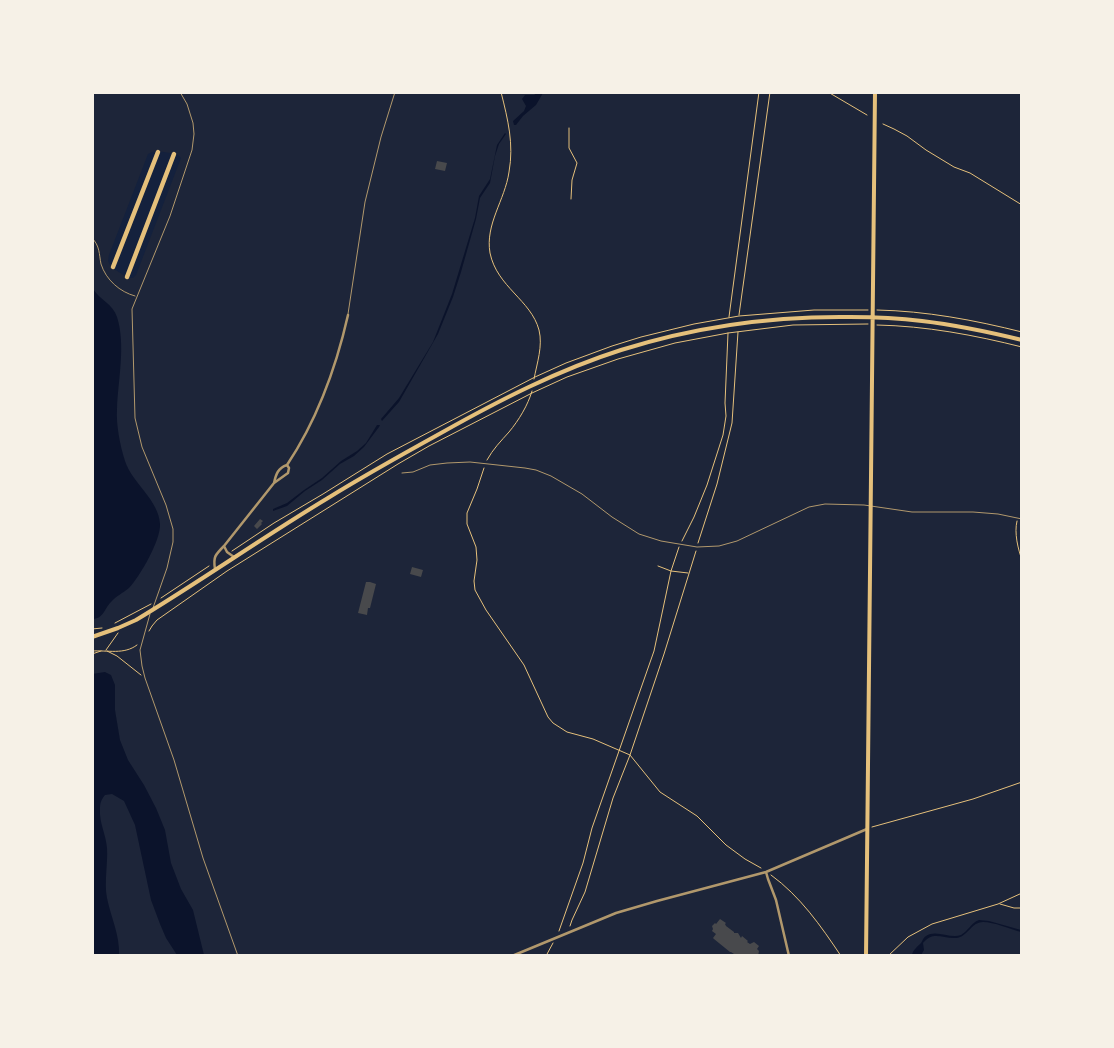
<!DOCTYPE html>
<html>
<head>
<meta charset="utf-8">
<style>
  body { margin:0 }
  #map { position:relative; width:1114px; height:1048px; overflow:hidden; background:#14213d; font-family:"Titillium Web",sans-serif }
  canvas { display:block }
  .frame { position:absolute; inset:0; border:94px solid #f6f1e7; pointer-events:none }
</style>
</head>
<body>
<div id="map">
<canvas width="1114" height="1048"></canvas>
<div class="frame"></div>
</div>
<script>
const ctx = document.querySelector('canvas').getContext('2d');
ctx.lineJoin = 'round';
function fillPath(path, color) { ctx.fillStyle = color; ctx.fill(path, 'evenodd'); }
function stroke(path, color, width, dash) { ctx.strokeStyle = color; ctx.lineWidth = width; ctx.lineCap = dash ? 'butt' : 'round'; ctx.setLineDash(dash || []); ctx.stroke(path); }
fillPath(new Path2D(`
  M93,93H1021V955L93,956ZM157,151L177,154L181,158L136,275L133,278H128L111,267L108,261L109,255L148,154L152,152Z`), '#1d2539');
fillPath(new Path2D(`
  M537,93H543L536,105L523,116L516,125H514L513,121L524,111L526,106L522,99L525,95H534Z
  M505,133L506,134L499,144L495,156L490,183L480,198L476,219L461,272L453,297L438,334L399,402L382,421L381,419L399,398L433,342L452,294L475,218L479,196L490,179L497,145Z
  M93,289C100,300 113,304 117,317C126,345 118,380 117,409C116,425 120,445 125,461C132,483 159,500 160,524C161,540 140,576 129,588C123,593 116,596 111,602C104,609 104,618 93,619Z
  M377,425H380L379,427L364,447L354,456L340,464L322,480L305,491L287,506L273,511V509L287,503L304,490L322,478L341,461L357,451L366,443Z
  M105,672L111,675L115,685V710L120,740L128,760L144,785L156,808L165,830L171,863L181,889L193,910L204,955H177L166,938L160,924L151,900L135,825L124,801L112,794L105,795C101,800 100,803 100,809C99,823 106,834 107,848C108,864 104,882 107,898C111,918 120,935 119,955H93L92,674Z
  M979,920L989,921L1021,930V932C1010,929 994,922 983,922C971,922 968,937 956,938C943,939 933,930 923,943L924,950L921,955H912C913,950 917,947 921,943C923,940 923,938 926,936C936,929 950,939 961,935C968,931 971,923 979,920Z`), '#0b132b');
fillPath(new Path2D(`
  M437,161L447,163L445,171L435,169Z
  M260,519L263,521L261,523L262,524L257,529L254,526Z
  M412,567L423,570L421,577L410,574Z
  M366,582H370L376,584L370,608H368L367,615L358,613Z
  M720,919L726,923L725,924L726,926L734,932V933H738L741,938L742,936L748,941L747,942L750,944L754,942L759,946L757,949L759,951L758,956H737L731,952H730L714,939L713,938L716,934L712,931L713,929L712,926L715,923L716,924Z`), '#48494c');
stroke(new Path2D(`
  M501,92C508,120 514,144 509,172C505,200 485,224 490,253C497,287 531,300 539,330C543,346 537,363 534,379
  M828,92L867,115
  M883,124L894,129L907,136L926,150L954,167L970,173L1022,205
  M569,128V148L577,163L572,180L571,199
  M877,310C926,311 974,320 1022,332
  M739,315L770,92
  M729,317L759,92
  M877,325C926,326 974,335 1022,347
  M487,460C493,449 501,441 509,432C519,420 528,405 532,391
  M484,468L477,489L467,513V524L476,547L477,560L474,581L475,590L486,610L524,665L548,717L553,723L567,732L593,739L630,755L660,792L697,816L726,845L745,859L761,868
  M1017,521C1014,533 1018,549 1022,560
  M682,541L694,517L707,485L723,435L726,416L725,403L728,333
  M698,543L717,484L732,423L738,332
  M232,551L274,523L323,494L387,454L535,377L566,363L612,346L641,337L694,324L739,316L814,310H868
  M658,566L671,571L688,573
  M161,598L209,566
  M115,623L151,604
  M92,629L102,628
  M149,631L152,626L157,620L227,571L398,464L429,446L532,393L567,377L618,359L675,343L728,333L793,325L868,324
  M106,650L118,633
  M92,651C108,650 124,655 137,645
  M107,651L117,656L141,675
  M92,654L101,651
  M872,827L973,799L1022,782
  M771,875C800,896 821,926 841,956
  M1000,904L1014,908H1022
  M570,926L572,920L585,892L613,798L630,755L664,654L696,551
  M559,931L583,863L592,828L654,651L671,571L679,547
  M546,956L553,943
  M888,956L908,937L932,924L998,904L1022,893`), '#e5c07b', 1);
stroke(new Path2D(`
  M92,238C100,246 99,254 101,264C106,280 120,292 135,296
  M348,314L365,202L381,137L395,92
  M402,473L413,472L430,465L447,463L470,462L525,468L536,470L551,476L582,494L612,517L639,534L661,541L697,547L719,546L737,541L809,507L825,504L864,505L912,512H973L998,514L1022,519
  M153,608L167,568L173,542V529L166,505L142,447L135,418L132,309L170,216L192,150L194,134L193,123L187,104L180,92
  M150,614L140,650L142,666L145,678L174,760L203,858L238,956`), '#b1986c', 1);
stroke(new Path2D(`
  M287,465C317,420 336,368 348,315
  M224,546L227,552L234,557
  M215,569C213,557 215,555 224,546L274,483L288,473L289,468L287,465C278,468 276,474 274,483
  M766,872L768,879L776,900L789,956
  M512,956L616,913L657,901L766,872L867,829`), '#b1986c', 2.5);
stroke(new Path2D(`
  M92,637L118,628L136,620C201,581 263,537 328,498C365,475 403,454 441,433C498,401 558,370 621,350C694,327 772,316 850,317C874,317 898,318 922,321C956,325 989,332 1022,340
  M866,956L875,92`), '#e5c07b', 4);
stroke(new Path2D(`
  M113,267L158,152
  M127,277L174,154`), '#e5c07b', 4.5);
</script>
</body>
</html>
